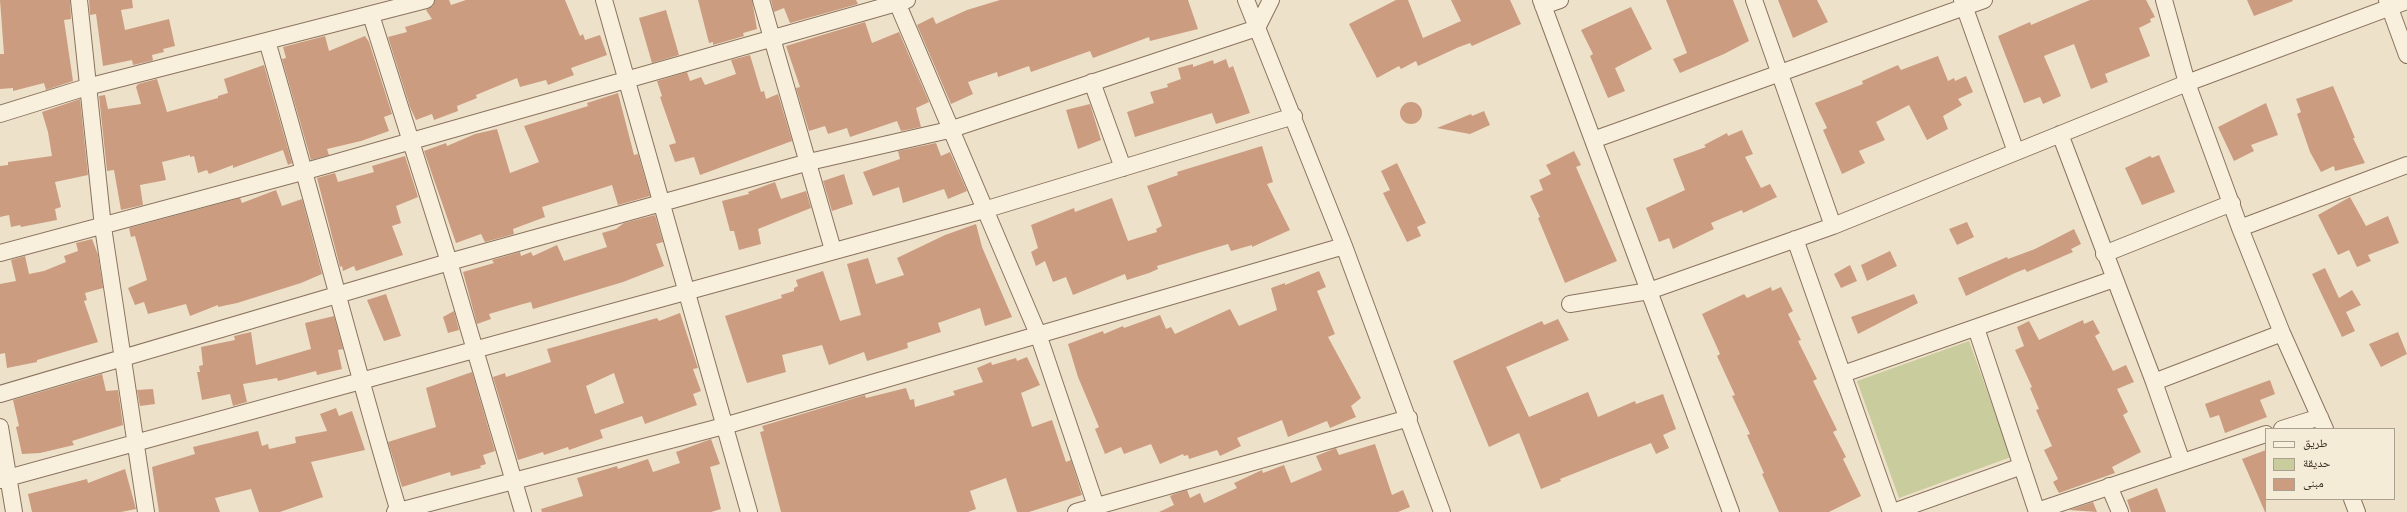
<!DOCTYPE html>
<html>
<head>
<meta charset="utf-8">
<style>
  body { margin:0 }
  #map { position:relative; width:2407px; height:512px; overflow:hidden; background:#eee1c9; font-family:Georgia,"Noto Naskh Arabic",serif }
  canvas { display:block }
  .legend { position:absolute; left:2265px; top:428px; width:130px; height:72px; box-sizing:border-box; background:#f5ecd8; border:1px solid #ab9f8f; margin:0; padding:5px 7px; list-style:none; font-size:12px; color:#3b2c21 }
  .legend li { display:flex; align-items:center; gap:8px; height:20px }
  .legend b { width:20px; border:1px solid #ab9f8f }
</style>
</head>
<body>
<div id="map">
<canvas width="2407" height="512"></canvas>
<ul class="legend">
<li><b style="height:5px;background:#f8efdc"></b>طريق</li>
<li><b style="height:11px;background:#c9cc9c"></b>حديقة</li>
<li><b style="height:11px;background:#cb9c80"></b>مبنى</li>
</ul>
</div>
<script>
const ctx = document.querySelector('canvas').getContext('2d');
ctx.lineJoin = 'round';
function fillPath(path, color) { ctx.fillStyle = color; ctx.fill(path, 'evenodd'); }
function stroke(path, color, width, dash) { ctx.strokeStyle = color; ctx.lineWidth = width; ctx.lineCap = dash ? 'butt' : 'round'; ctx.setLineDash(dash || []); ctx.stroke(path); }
fillPath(new Path2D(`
  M1969,341L2011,457L1899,498L1857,381Z`), '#c9cc9c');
fillPath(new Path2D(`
  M0,0H70L71,19L64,20L73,81L46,90L44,83L13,91V88L0,89V54H4Z
  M89,0H132L133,8L121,10L125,30L169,19L175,46L163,49L164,52L152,55L153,60L151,61L133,65L132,60L103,66L96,14L90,15Z
  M435,0H449L451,5L466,0H565L580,36L583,34L585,40L600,35L607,55L571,68L574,75L548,85L546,80L520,87L517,78L476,95L477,98L457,106L458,111L434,120L432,114L416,120L410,107L388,37L407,32L405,27L432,19L426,10L433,6Z
  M698,0H752L757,29L743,33L744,36L713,45V42L709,43Z
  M771,0H856L858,4L790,23L784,8L774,12Z
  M1000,0H1188L1198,29L1150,41L1149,37L1093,58L1090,51L1031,72L1029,66L998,77L997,72L968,82L973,94L951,104L917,25L933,17L936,24L967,10Z
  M1396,0H1408L1423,38L1461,21L1451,0H1510L1521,24L1472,46L1470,43L1459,47L1418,66L1416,61L1401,69L1399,66L1377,78L1349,24Z
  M1666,0H1733L1749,41L1724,54L1680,73L1673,59L1687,53Z
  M1778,0H1817L1828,22L1793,38Z
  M2090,0H2146L2155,17L2150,19L2151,22L2139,28L2150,56L2105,74L2108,82L2091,89L2074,44L2044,56L2061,96L2043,104L2040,97L2024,103L1998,36L2030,22L2031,25Z
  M2247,0H2292L2293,1L2254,16Z
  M1631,7L1652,49L1615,68L1625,91L1608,98L1590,56L1593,54L1581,30Z
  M666,10L679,55L652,63L639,18Z
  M865,22L872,43L899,32L929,102L916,108L921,127L901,131L897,121L850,137L847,128L828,134L825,126L809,131L796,88L800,87L786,46Z
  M325,36L329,51L365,36L369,42L392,114L384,117L389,131L361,141L327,149L329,155L311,160L282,59L286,58L283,47Z
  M750,55L761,92L764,91L766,99L778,94L792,141L700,175L694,157L675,162L669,145L676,143L660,97L662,96L657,81L687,72L690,81L701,77L705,85L736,74L731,60Z
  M1938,56L1948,81L1954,78L1955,81L1966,76L1973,92L1958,99L1962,105L1943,116L1948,129L1927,140L1909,105L1876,122L1885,140L1859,151L1865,163L1842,174L1823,130L1827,128L1815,103L1863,84L1862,81L1898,65L1901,70Z
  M1226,59L1229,68L1233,66L1250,113L1216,124L1212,113L1135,137L1127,112L1154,103L1150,92L1168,87L1167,84L1181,79L1178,68L1193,64V67L1213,60L1214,64Z
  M264,65L292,163L288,165L283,150L241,165L233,168V165L209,174L207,170L198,173L194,156L190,157V155L162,162L166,180L140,185L143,205L121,210L114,170L107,171L99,96L105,95L108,109L141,104L136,87L138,84L157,79L167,112L218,98V96L228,93L224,79Z
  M2333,86L2355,138H2353L2365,163L2335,171L2334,166L2321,172L2310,152L2297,114L2301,112L2296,99Z
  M618,93L634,155L638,154L650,196L618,205L612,185L542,207L545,217L513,229L514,234L485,242L481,234L456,243L424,151L446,143L447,146L475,134L497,129L510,173L539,162L524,126L588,106L587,103Z
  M80,99L88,175L55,182L61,207L55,209L57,220L21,227L20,225L11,227L9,215L0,217V166L8,165V162L52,156L48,132L42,112Z
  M1400 113a11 11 0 1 1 22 0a11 11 0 1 1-22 0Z
  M2266,103L2278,135L2251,145L2254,151L2234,161L2218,127Z
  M1090,104L1101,140L1078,149L1066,110Z
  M1484,111L1490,125L1470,134L1437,128L1471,114L1472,116Z
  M1742,130L1753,154L1745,157L1761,188L1770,184L1777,197L1743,213L1742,210L1711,223L1714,229L1673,249L1669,238L1659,242L1646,208L1685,190L1673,159L1706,147L1704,145L1727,133L1728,136Z
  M936,143L941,156L950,152L967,191L948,199L944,189L903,203L899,187L873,196L863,172L900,159L898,151Z
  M1262,146L1273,182L1267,184L1290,230L1252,247V245L1231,251L1228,244L1198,253L1157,266L1158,269L1149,273L1127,280L1125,274L1073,295L1066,277L1053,282L1045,261L1036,266L1031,252L1038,248L1031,225L1074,208L1075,212L1112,198L1128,241L1157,232L1156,229L1162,226L1147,186L1178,175L1177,172Z
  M1574,151L1581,165L1576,167L1617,261L1565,283L1538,218L1540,217L1530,196L1543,190L1539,180L1551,174L1546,165Z
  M2159,155L2175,192L2142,205L2125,168L2150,156L2152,158Z
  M405,156L418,197L396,206L401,223L392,226L403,255L356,271L354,266L343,271L342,266L340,267L317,178L335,173L338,182L374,172L372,166Z
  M1397,163L1426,223L1417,227L1421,236L1407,242L1383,193L1390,190L1381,171Z
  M844,174L853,204L832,211L823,181Z
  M775,182L781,199L806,191L811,208L758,229L761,244L739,250L734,231H730L722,201L749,194L748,192Z
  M276,190L282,206L302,199L322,274L301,283L237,303L218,307V305L190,316L186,304L148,314L144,302L135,305L128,288L147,280L135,236L131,237L129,228L240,198L242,203Z
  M2350,197L2366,226L2388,216L2399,243L2368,255L2371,261L2357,267L2349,250L2338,255L2318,215Z
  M655,215L663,242L656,244L664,266L623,282L533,309L531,302L523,304L489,314L491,319L477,324L463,272L494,263L492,260L520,252L521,256L531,252L533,256L557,245L564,261L607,247L602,233L616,229L624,223Z
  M1967,222L1974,237L1957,245L1949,229Z
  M976,224L982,247L1012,317L985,326L980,308L938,323L941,332L907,343L908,348L867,361L864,352L829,365L822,345L782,355L786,372L747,383L725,316L782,298L781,295L794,291V288L798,286L796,280L823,271L840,321L861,315L847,264L868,258L876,284L904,275L897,258L945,235Z
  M2074,229L2081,244L2071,249L2073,252L2027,272L2025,269L2015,273L1966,296L1958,278L2007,257L2008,259L2035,249Z
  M92,239L98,255L103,288L85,293L87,300L84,301L98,342L37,360V362L7,368L5,353L0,354V284L16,281L11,260L25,256L29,274L44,271L66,262L64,256L78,251L76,243Z
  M1890,251L1897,266L1867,281L1861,265Z
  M1850,265L1857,281L1841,288L1834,274Z
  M2325,268L2339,298L2352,290L2361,305L2346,312L2355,331L2342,337L2312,274Z
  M1319,271L1326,287L1317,291L1335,334L1328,337L1361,398L1351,406L1356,417L1330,428L1327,421L1288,437L1282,420L1237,438L1241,446L1220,456L1217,450L1189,459L1188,455L1184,456L1183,454L1160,464L1151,444L1124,454L1121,447L1105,454L1095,429L1099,427L1078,377L1068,344L1103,331L1104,334L1123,326L1124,328L1160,315L1166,329L1171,327L1175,334L1230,309L1239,326L1277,310L1271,288L1285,283V285Z
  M1771,287L1772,291L1781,287L1793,311L1788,314L1801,340L1798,341L1817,379L1813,381L1837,430L1833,432L1846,457L1843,459L1861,496L1829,512H1779L1762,474L1764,473L1747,435L1750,434L1732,396L1735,395L1717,356L1720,354L1702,314L1744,294L1747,298Z
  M386,294L401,336L384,341L367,300Z
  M1914,294L1918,303L1858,334L1851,317Z
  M454,311L459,330L448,333L443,317Z
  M680,313L698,368L693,369L701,391L693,394L697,405L645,424L642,416L600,430L603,438L569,450L568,447L544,455L543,452L518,460L493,377L505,373L506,377L551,362L547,349L657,318L659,321ZM614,373L624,403L595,414L586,386Z
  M334,316L343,349L338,350L342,369L317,375L316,371L278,381L277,378L243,384L247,402L233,406L230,394L202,400L197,372H200L199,366L203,365L201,347L235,340L234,336L251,332L256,365L311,349L305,323Z
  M1558,319L1569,340L1506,367L1529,417L1588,392L1598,417L1635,401L1636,404L1663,394L1676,429L1663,435L1669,448L1656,454L1651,443L1560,479L1561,481L1541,489L1519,433L1489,447L1453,361L1542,321L1544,325Z
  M2083,320L2084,324L2093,320L2100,333L2095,336L2113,371L2126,365L2134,382L2117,389L2128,412L2123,415L2141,452L2112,467L2115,473L2059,493L2053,482L2058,479L2044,450L2052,446L2036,410L2039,409L2030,388L2032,387L2015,350L2024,346L2017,327L2029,321L2039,340Z
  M2398,332L2407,354L2381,367L2369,344Z
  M1027,357L1040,385L1021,393L1032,427L1052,420L1066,462L1071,460L1082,495L1029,512H1017L1006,478L970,491L976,509L968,512H781L760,432L764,431L762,426L865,395L866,398L906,388L910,400L914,399L915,407L955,395L953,391L983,382L977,368L991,362L992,365L1016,358L1017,361Z
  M472,372L495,451L483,455L486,464L480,466L481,468L451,476L450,472L402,487L388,442L436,427L426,388Z
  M102,374L106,391L118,390L123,425L72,441L74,445L40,453L22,454L16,427L19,426L13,400Z
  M2270,380L2275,394L2260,400L2267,417L2225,433L2219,415L2210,418L2205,404Z
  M153,389L155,404L140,406L137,390Z
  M336,408L339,416L352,411L365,450L311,462L323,497L280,512H259L251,489L215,498L220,512H159L152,467L195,454L193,447L258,431L262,446L268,444L269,449L296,443L295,437L327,431L320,414Z
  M711,439L720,464L710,467L721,509L711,512H542L541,509L583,496L577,478L617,466L618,469L648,459L653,472L680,463L676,452Z
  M1375,444L1392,495L1403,490L1410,507L1398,512H1159L1174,505L1170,496L1174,494L1187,490L1190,498L1200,493L1204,503L1237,488L1234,483L1262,470L1263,473L1284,465L1291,483L1322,470L1316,456L1336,448L1339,455Z
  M2266,450V512H2265L2242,459Z
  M125,469L136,509L121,512H32L28,494L87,479L88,483Z
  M2157,488L2166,512H2131L2127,500Z
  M2093,502L2097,512L2069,510Z`), '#cb9c80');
const minor = new Path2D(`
  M79,0L103,227L146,512
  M604,0L749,512
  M761,0L833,250
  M896,0L1038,334L1098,512
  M1246,0L1344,246L1442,512
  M1541,0L1731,512
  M1754,0L1833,226
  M1962,0L2016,152
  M2164,0L2187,83L2240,228L2282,333L2325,429
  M2387,0L2407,55
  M1543,6L1560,0
  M371,15L449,262L523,512
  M267,41C313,197 352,356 399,512
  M1092,82L1123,168
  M0,114L87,87L426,0
  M2060,134L2154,382L2182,462
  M1593,140L1984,0
  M2240,228L2407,165
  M1795,239L1891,512
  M0,253L306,171L907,0
  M2104,254L2232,203
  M1570,304L1649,291L1833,226L2187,83L2407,1
  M1976,328L2037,512
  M1843,374L2114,279
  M2154,382L2282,333
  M0,394L449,262L809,162L949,130L1257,28L1271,0
  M0,427L14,512
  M2282,429L2320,417
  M0,480L984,210L1294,116
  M2109,486L2120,512
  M2352,499L2357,512
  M2037,511L2266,434
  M395,512L724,426L1344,246
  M1076,512L1409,418
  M1893,512L2022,466`);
stroke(minor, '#8a735e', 18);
stroke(minor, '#f8efdc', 16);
</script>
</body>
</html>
